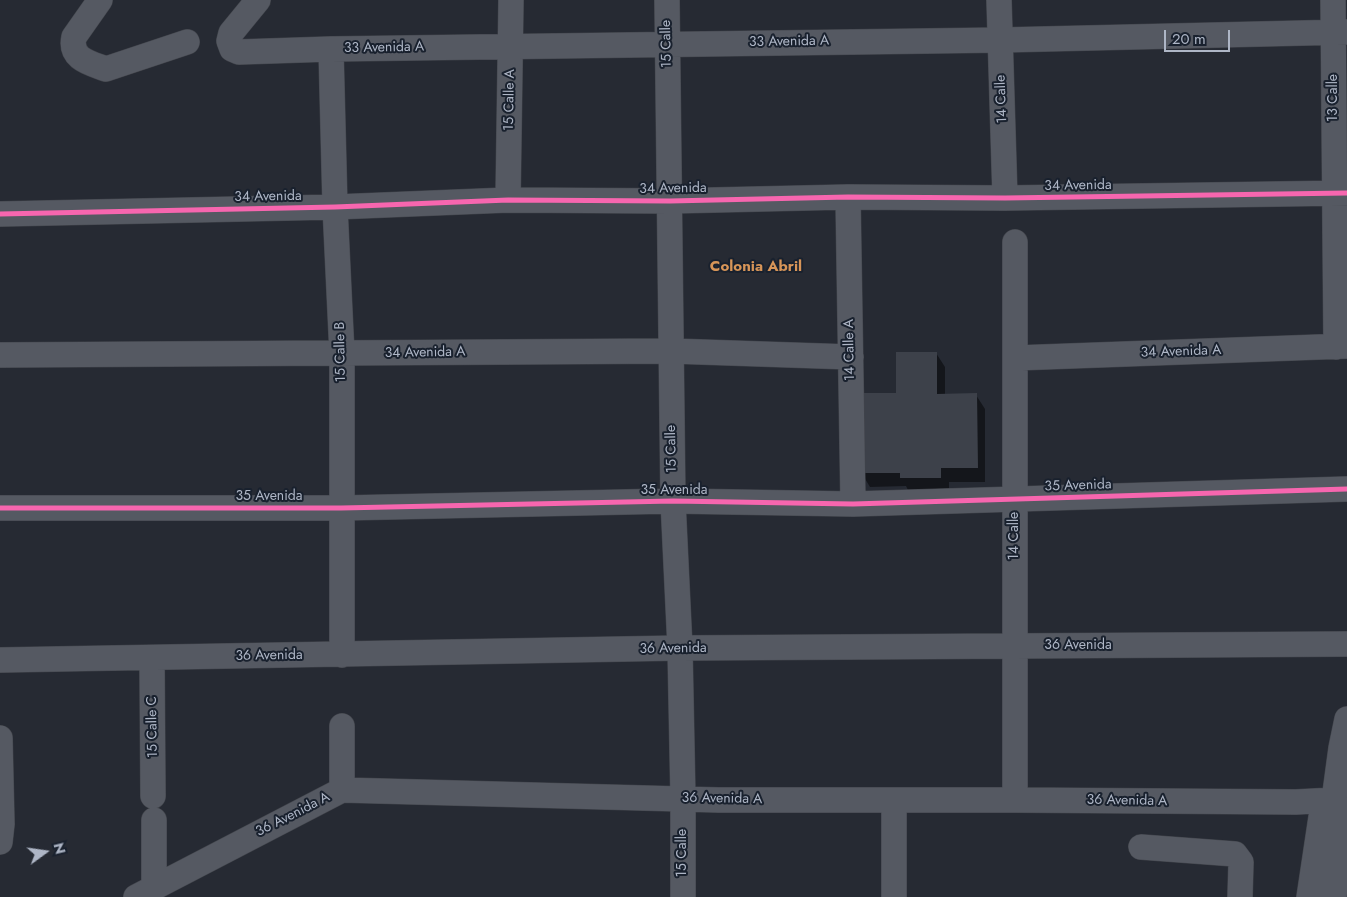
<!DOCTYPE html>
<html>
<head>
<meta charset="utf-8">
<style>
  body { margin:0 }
  #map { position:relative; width:1347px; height:897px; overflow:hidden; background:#262a33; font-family:Jost,sans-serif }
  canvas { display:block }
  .north { position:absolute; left:20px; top:827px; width:50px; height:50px; -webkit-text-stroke:4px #19212e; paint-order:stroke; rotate:76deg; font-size:14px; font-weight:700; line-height:20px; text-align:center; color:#aeb6c6 }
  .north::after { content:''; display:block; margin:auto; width:18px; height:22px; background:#aeb6c6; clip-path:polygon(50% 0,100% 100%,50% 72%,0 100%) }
  .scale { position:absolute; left:1164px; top:30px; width:66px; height:22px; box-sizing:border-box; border:2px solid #aeb6c6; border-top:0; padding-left:6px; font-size:15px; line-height:18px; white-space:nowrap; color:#aeb6c6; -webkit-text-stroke:4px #19212e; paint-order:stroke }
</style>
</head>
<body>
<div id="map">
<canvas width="1347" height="897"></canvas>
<div class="north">N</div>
<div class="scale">20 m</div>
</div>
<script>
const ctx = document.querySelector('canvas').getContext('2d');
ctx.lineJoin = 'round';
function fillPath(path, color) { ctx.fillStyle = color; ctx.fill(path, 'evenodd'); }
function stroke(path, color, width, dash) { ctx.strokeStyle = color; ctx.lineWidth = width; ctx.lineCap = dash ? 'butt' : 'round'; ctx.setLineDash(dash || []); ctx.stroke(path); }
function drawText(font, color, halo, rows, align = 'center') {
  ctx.font = font + ' Jost,sans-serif'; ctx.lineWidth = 4; ctx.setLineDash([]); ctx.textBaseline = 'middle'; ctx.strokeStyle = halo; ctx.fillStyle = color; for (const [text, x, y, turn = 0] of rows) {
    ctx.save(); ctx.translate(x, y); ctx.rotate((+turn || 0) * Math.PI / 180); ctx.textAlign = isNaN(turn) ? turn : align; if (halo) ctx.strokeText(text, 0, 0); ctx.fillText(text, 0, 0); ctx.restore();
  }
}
fillPath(new Path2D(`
  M936,353L945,367V395H976L985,409V482H949V492H909L906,486L870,487L861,472L898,394Z`), '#0007');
fillPath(new Path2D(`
  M896,352H937V394L977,393L978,468H941V478H900V473H860V393H896Z`), '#3d414a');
const minor = new Path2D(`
  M100,0L74,37C69,59 90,63 106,69L187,42
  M258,0L231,33L229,41L232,49L239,52L331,49L1001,40L1347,32
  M667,0L673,501L680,648L683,799V897
  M999,0L1005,198
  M1333,0L1336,347
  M331,49L335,207L342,354V655
  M848,197L853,504
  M508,200L511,0
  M0,214L335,207L508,200L670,201L848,197L1005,198L1347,193
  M1015,242V800
  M0,355L671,351L851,357
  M1015,358L1347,346
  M0,508H341L673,501L853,504L1347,489
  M152,658L153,796
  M0,660L680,648L1347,644
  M342,726V790
  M0,738L2,824L0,842
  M1334,800L1344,818L1334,897
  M154,820V887
  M1141,847L1235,854L1241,862L1240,897
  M136,897L342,790L719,800H1015L1296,802L1334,800
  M894,897V800
  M1309,897L1321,817L1334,800L1341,748L1347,719`);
stroke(minor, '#42454c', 26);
stroke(minor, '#555962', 25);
stroke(new Path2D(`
  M0,214L335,207L508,200L670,201L848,197L1005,198L1347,193
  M0,508H341L673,501L853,504L1347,489`), '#f766af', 5);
drawText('14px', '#aeb6c6', '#19212e', [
  ["33 Avenida A",789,42,-1],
  ["15 Calle",667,44,-91],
  ["33 Avenida A",384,48,-1],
  ["13 Calle",1334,98,-90],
  ["14 Calle",1002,99,-92],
  ["15 Calle A",510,100,-89],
  ["34 Avenida",1078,186,-1],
  ["34 Avenida",673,189,-1],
  ["34 Avenida",268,197,-1],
  ["14 Calle A",850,350,-91],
  ["15 Calle B",341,352,-91],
  ["34 Avenida A",1181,352,-2],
  ["34 Avenida A",425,353,-1],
  ["15 Calle",672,449,-91],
  ["35 Avenida",1078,486,-2],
  ["35 Avenida",674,491],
  ["35 Avenida",269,497],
  ["14 Calle",1015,536,-90],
  ["36 Avenida",1078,646],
  ["36 Avenida",673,649,-1],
  ["36 Avenida",269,656,-1],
  ["15 Calle C",153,727,-91],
  ["36 Avenida A",722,799,1],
  ["36 Avenida A",1127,801,1],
  ["36 Avenida A",293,815,-27],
  ["15 Calle",683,853,-90]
]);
drawText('bold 15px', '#d79558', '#19212e', [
  ["Colonia Abril",756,267]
]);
</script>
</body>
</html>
